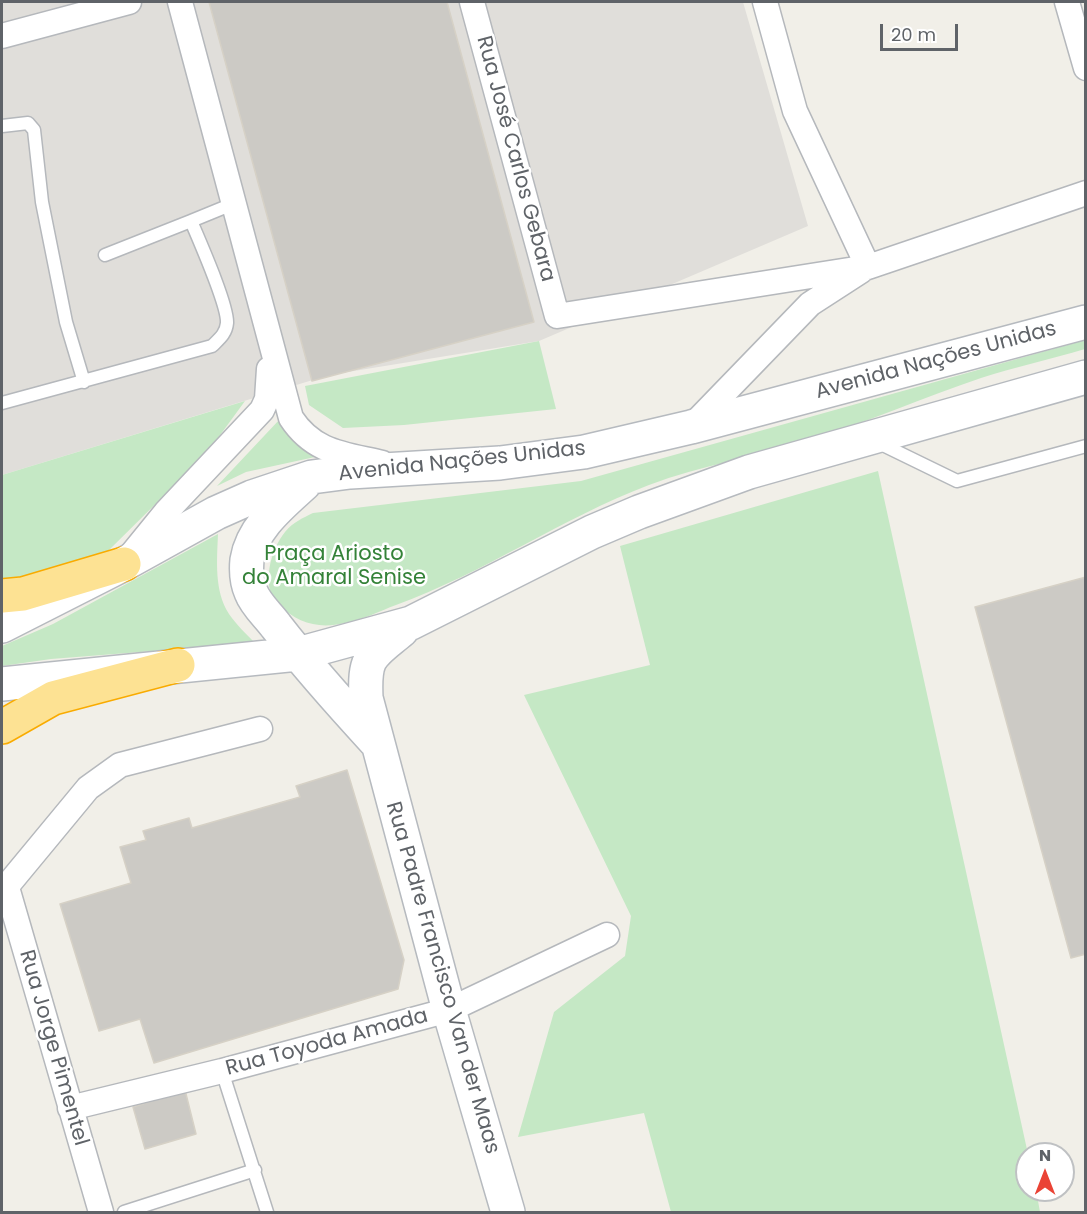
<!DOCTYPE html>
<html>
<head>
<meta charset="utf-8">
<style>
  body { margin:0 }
  #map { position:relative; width:1087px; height:1214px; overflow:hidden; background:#f1efe8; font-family:Poppins,sans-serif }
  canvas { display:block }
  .frame { position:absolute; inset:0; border:3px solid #5f6368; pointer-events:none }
  .north { position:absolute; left:1015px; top:1142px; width:60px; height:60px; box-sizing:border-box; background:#fff; border:2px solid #bfc1c3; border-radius:50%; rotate:0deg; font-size:16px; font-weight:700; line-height:24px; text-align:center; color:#5f6368 }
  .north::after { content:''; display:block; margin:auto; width:21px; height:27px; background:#ea4335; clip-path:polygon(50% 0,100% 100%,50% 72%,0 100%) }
  .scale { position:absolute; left:880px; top:24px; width:78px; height:27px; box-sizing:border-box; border:3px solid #5f6368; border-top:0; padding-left:8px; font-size:18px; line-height:21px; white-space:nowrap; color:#5f6368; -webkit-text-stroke:4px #fff; paint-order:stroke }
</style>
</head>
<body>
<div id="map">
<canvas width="1087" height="1214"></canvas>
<div class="frame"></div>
<div class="north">N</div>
<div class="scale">20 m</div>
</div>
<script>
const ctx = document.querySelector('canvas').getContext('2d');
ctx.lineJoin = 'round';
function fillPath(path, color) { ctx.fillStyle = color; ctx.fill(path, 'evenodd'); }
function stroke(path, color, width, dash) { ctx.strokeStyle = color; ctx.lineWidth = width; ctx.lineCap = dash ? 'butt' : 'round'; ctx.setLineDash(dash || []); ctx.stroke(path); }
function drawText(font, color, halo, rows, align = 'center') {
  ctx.font = font + ' Poppins,sans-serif'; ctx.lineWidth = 5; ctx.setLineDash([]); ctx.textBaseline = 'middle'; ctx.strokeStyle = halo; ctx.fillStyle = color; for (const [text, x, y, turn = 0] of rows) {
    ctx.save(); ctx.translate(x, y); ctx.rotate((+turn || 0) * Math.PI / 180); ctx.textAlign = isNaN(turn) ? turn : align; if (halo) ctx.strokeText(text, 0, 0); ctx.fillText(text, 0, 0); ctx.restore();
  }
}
fillPath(new Path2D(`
  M2,2H743L808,226L539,341L329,375L2,475Z`), '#e0deda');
fillPath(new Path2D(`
  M1085,340V349C1051,359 1015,367 981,378C924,397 868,422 810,440C757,457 701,465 649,485C562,518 484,573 396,605C380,611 362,620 345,623C319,629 298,624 278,604C260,587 271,549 285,532C293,522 303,518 313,513L581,481Z
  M539,341L556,409L404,425L343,428L309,405L305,386Z
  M245,401L207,453L105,554L62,570L2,582V475Z
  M280,419L296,444L315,457L246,472L217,486Z
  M878,471L1028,1154L1027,1190H1036L1040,1212H671L644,1113L518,1137L554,1012L625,956L631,916L524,695L650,665L620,546Z
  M218,534C217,560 214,591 229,614C236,624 246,634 255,643L51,659L2,666V646L53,624Z`), '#c5e8c5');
const building = new Path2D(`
  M209,2H447L534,322L312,381Z
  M1086,577V954L1071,958L975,607Z
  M347,770L404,960L398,989L154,1063L140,1019L99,1031L60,904L131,883L120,847L146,840L143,831L189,818L192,828L300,797L296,786Z
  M185,1090L196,1134L145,1149L133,1107Z`);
fillPath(building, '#cccac5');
stroke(building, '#d6d1c6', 1.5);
const lane = new Path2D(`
  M2,126L28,123L34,130L42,202L66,322L84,382
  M105,255L191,221
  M2,403L212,346C219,339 226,334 227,323C228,305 199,240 191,221L235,203
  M879,443L957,481L1086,446
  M222,1071L267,1212
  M124,1212L255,1170`);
const street = new Path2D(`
  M180,2L291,418C314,453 344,454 382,463
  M472,2L557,316L868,267L1086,193
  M765,2L795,111L868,267
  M1067,2L1086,68
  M2,36L129,2
  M691,427L810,304L861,271
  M131,555L166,512L262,410L267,399L269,369
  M6,884L101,1212
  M2,892L88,788L120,765L260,729
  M70,1108L222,1071L449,1010L607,935`);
const secondary = new Path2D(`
  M304,484C281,505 252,528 247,560C246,570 247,583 251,592C256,605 268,615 276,626C307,666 340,703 375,741
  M2,626L124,564L216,513L252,497L312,477L350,472L500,463L584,452L691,427L1086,322
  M402,630C371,656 364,655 366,698L449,1010L508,1212
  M2,684L298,654L411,623L592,532L639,512L749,472L1086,377`);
const highway = new Path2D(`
  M2,596L23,594L124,564
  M2,727L53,698L178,665`);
stroke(lane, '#b5b8bc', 15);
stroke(street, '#b5b8bc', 27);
stroke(secondary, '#b6babf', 36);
stroke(highway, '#f9ab00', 36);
stroke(lane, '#fff', 12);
stroke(street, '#fff', 24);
stroke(secondary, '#fff', 33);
stroke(highway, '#fde293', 33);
drawText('21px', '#5f6368', '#fff', [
  ["Rua José Carlos Gebara",515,159,75],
  ["Avenida Nações Unidas",936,361,-15],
  ["Avenida Nações Unidas",462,462,-6],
  ["Rua Padre Francisco Van der Maas",442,978,74],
  ["Rua Toyoda Amada",327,1043,-15],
  ["Rua Jorge Pimentel",53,1048,74]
]);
drawText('21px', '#348238', '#fff', [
  ["Praça Ariosto",334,555],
  ["do Amaral Senise",334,579]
]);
</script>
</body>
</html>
